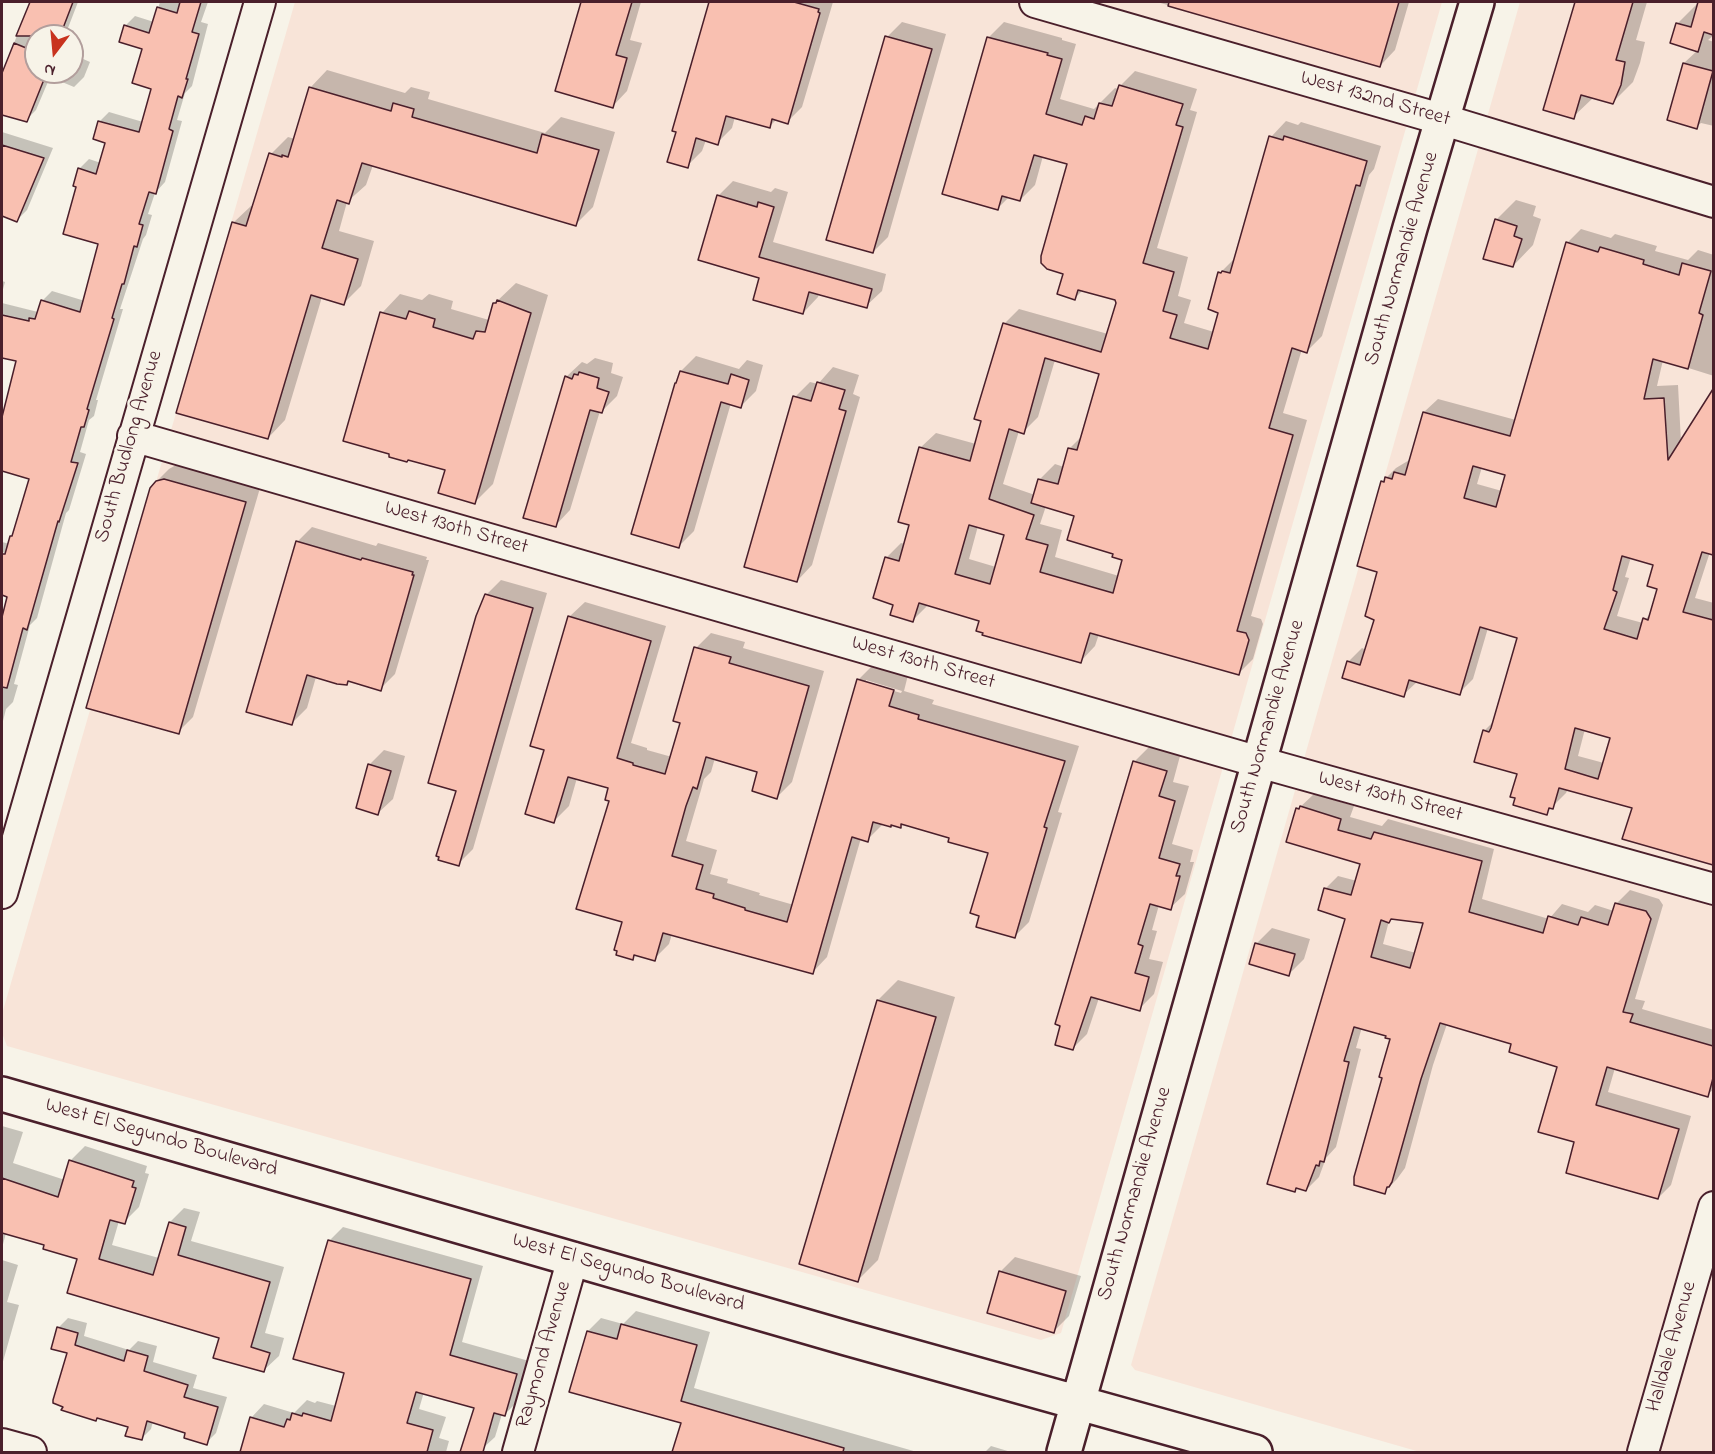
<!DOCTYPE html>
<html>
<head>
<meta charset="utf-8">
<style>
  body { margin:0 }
  #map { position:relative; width:1715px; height:1454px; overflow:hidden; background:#f7f3e8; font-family:"Indie Flower",sans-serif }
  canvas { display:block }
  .frame { position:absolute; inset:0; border:3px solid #4a1f2b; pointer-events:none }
  .north { position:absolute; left:24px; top:24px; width:60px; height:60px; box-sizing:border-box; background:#f7f3e8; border:2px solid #b29e9c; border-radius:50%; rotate:196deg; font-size:16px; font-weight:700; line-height:24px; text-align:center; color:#4a1f2b }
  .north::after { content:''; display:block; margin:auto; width:21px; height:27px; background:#c8321e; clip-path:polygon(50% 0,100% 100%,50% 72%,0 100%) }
</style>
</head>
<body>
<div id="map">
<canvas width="1715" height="1454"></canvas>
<div class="frame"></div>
<div class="north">N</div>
</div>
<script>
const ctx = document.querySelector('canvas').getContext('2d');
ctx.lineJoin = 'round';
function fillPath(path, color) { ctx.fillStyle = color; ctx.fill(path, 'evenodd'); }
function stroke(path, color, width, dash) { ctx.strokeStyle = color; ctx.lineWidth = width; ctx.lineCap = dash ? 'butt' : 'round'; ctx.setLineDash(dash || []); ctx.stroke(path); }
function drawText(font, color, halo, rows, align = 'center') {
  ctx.font = font + ' "Indie Flower",sans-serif'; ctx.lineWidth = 5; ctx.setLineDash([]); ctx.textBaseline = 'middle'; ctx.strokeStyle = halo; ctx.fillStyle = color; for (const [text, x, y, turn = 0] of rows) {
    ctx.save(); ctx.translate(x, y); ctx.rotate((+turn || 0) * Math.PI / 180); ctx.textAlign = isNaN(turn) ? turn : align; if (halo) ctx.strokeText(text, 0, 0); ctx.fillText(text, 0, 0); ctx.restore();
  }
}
fillPath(new Path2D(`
  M295,2H1442L1061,1333L1041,1340L7,1046L2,1033V1014Z
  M1520,2H1713V1452H1420L1135,1370L1131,1365Z`), '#f8e4d8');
fillPath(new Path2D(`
  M30,2H78L68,28L74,31L71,36H36V72H72V54L90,62L84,77L74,87L50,77L36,110L26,120L2,113V74Z
  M160,2H208L201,22L208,24L192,86L185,93L177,120L182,121L165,182L155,193L148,214L152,215L146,235L143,239L120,309H123L96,400H98L94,416L89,420L80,452L86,454L69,510L66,513L37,618L30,625L14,684L18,685L13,702L6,709L2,725V619L9,596L2,594V555L12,558V555L2,552V542L10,544L31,478L2,470V418L18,360L2,356V303L38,312L42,301L52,291L85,301L100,243L78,186L79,169L89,159L101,163L107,142L99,122L109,112L143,122L152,88L144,48L125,26L135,16L154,22Z
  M582,2H641L630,40L642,43L627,91L612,107L557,90Z
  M710,2H833L802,107L787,122L777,119L769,127L735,117L732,128L717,143L706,140L702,151L687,166L677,131L673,130Z
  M1157,2H1409L1395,50L1380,66Z
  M1576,2H1647L1636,40L1645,42L1640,63L1633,82L1613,102L1594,97L1573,117L1545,109Z
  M1699,2H1714V35L1708,40L1714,42V126L1701,123L1696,127L1684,63L1698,50L1677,24Z
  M902,22L946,34L888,237L873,252L887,37Z
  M1004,22L1062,38V40L1076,44L1060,99L1094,109L1115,88L1119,89L1120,86L1135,71L1197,89L1190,110L1197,112L1157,248L1188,257L1178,296L1191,300L1184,323L1214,332L1220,312V273L1235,258L1271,137L1286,121L1298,125L1301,122L1381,146L1374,169L1369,175L1322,336L1307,351L1302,349L1283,413L1307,420L1251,616L1261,619L1263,624L1253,659L1238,674L1099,634L1095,646L1080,662L981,620L928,605L913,620L895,604L886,558L901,543L906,544L911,524L920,448L936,433L976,444L1004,324L1019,309L1108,334L1117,304V299L1083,290L1075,298L1065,273L1069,163L1043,156L1035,185L1020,200L1009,197L997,209L989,37ZM1055,360L1101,373L1083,435L1069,449L1064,467L1055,464L1040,479L1035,495L1003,484L1019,431L1023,432L1038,417ZM1046,506L1076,515L1124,559L1119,576L1055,557L1062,530L1040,524ZM978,526L1006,534L996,567L969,559Z
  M327,70L405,93L411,87L430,92L428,99L545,133L561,117L615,132L593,207L576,224L373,165L366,185L347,202L339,231L374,241L361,286L344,303L322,297L285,420L268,438L233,223L251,206L254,207L271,154L288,137L295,139L310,88Z
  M2,132L53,148L27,210L17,220L2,214Z
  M733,181L771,192L775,188L788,192L773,242L886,274L882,291L866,306L819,293L818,297L803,313L761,277L718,196Z
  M1516,200L1536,206L1533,216L1541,219L1533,245L1513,266L1496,220Z
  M1581,229L1611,238L1615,234L1657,246L1655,251L1688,260L1698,250L1714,255V376L1663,360L1657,386L1678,385L1681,442L1714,394V553L1710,552L1695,598L1714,603V860L1711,863L1633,807L1568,789L1566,793L1546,813L1519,773L1484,731L1494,721L1519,637L1488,628L1473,679L1459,693L1418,681L1403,695L1348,662L1362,648L1366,650L1376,619L1382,482L1396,468L1411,459L1424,412L1438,399L1516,420L1567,243ZM1482,467L1507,474L1502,491L1477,484ZM1631,557L1655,564L1659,588L1652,611L1643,623L1617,616L1629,578L1625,577ZM1585,729L1611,737L1604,763L1578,756Z
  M2,281L5,282L2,293Z
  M516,283L548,295L493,484L475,502L447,469L382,313L400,294L422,300L429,294L453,301L451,309L489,320L495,303Z
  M696,356L739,369L747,360L763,365L756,391L741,406L731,403L694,531L679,546L681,371Z
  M595,358L613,363L611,373L623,377L617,396L602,411H600L570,510L555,526L566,377L582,362L587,364Z
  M833,367L859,375L853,394L860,397L812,565L797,581L795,397L810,382L818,384Z
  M176,465H180L260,488L193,717L178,732L153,485L169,469Z
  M312,527L376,546L378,543L427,557L426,560H429L395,674L380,689L350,680L346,683L316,677L307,708L292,723L297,542Z
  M501,580L547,593L473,849L458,864L457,790L486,595Z
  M585,602L666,626L631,743L647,748V750L672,757L682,722L696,648L711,633L745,642L743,648L824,671L792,782L777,797L759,771L715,758L711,772L704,779L701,790L686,841L717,850L710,874L728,879L727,883L760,893L759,895L794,905L858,680L873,665L908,675L904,691L934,700L932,704L1079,746L1058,812L1062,813L1029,922L1014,937L990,852L951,837L903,823L900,826L883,824L867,840L861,838L827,957L812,973L672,934L669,944L654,959L636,954L633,958L624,921L610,787L577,778L569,806L554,821L546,749L569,617ZM866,680L902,691L901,693L866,683Z
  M1149,747L1180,756L1173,782L1189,786L1172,844L1193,850L1190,862H1194L1185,894L1170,908L1159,905L1152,930L1157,931L1149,959L1163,962L1154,994L1139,1009L1099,998L1087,1034L1073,1048L1134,762Z
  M384,750L405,756L393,799L377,814L369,765Z
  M1314,794L1354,806L1350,817L1382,826L1388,819L1494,849L1482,899L1549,919L1562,904L1588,912L1595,905L1614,911L1617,903L1630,890L1659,899L1663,905L1635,999L1645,1001L1642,1009L1714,1030V1089L1707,1095L1615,1068L1608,1092L1691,1116L1671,1185L1658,1198L1576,1141L1559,1066L1513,1043L1447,1024L1433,1065L1405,1168L1397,1179L1384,1192V1077L1392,1038L1388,1035L1362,1027L1356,1048L1361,1049L1336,1147L1326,1158L1319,1177L1306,1190L1297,1187L1294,1190L1347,918L1325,889L1338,876L1357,881L1362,863L1298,809ZM1393,917L1425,922L1416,953L1383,944L1389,921Z
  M1272,928L1310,939L1304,959L1289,974L1251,963L1257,943Z
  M898,980L955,997L878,1260L858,1280L878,1000Z
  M2,1126L23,1132L13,1163L65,1180L70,1161L85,1146L147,1166L145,1173L149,1174L139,1207L124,1222L119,1221L112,1245L159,1258L170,1222L184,1208L200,1212L191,1241L284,1267L265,1333L284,1338L279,1356L264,1370L221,1337L79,1258L46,1244L6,1233L2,1248Z
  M343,1227L483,1266L462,1342L529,1361L518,1401L504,1415L502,1414L495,1437L481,1450L475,1407L424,1392L419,1409L446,1417L439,1438L449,1441L446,1452H241L251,1418L264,1404L294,1413L307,1400L315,1403L317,1401L336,1406L346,1372L329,1241Z
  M1015,1257L1081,1276L1069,1316L1054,1331L1000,1272Z
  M2,1260L18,1265L7,1302L19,1305L2,1365Z
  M636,1311L710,1332L694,1388L917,1452H674L682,1422L588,1331L601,1318L623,1324Z
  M68,1318L87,1323L84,1336L129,1350L138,1341L157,1346L153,1362L197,1375L193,1388L227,1397L216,1433L206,1443L187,1432L153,1421L151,1429L141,1439L69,1352L58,1328Z
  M991,1446L1011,1452H985Z`), '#0003');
const building = new Path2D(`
  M30,2H73L60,36H16Z
  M180,2H201L192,32L199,34L186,79H188L182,98L178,96L169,129L173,131L156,194L149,192L139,224L143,225L137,247L134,246L124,284H122L112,318L114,319L87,409L89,410L84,427H81L71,462L78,463L59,522L58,521L27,630L23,628L7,688L2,687V617L7,597L2,595V554H5L10,536H12L29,479L2,471V417L16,361L2,358V315L29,321V318L35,319L41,300L80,312L98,244L63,234L76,187L73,186L78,168L96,174L105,143L93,139L98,121L139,132L151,89L132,83L142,49L119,42L124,25L149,33L157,7L177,13Z
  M581,2H632L616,55L627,58L613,108L555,91Z
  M709,2H794L819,9L818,12L820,13L788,124L772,119L770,128L726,116L718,145L696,138L688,168L667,162L676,132L672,131Z
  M1169,2H1399L1380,67L1168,6Z
  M1575,2H1633L1616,60L1625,62L1621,85L1613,104L1581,95L1574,119L1543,110Z
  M1698,2H1713V35L1704,32L1698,52L1670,43L1676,23L1691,27Z
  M885,36L932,49L873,253L826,240Z
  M987,37L1048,53L1047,55L1062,59L1046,114L1082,125L1085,116L1094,119L1099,103L1112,106L1119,85L1183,104L1176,125L1183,127L1143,263L1174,272L1163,311L1177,315L1170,338L1208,349L1218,313L1208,309L1218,272L1221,273L1222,271L1230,273L1269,136L1283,140L1284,136L1367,161L1360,186L1356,185L1307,353L1292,348L1269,428L1293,435L1237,631L1246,633L1249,640L1239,675L1090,633L1081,663L982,635L983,633L976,631L979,621L919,603L913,622L900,618L890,615L893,605L873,598L885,557L899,561L909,525L898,522L919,447L970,461L981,421L974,419L1003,323L1101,352L1116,303L1115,300L1078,290L1075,300L1057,294L1063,274L1047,269L1041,263V256L1067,164L1034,155L1020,201L1002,196L998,210L942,194ZM1045,358L1099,374L1077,450L1068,448L1058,484L1038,479L1031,503L1074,516L1067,540L1113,554L1112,557L1122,560L1113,593L1040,572L1048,545L1026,539L1034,515L989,499L1009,429L1024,434ZM969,525L1004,535L990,584L955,574Z
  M14,43L36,52V72H47L27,122L2,115V73Z
  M1683,63L1713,71L1697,129L1667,120Z
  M309,87L391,111L393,103L414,109L412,117L537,153L542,134L599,150L576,226L362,163L349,204L337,200L322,248L358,259L344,305L311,295L268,439L176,413L232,222L246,226L269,153L282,157V155L288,157Z
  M2,145L44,158L17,222L2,216Z
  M717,195L757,207L758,202L774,207L759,257L872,289L867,308L809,292L803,314L753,300L759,278L698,260Z
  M1495,219L1517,226L1514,236L1522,239L1513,267L1483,259Z
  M1566,242L1598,252L1600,247L1644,260L1643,264L1679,275L1682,263L1711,271L1699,313L1703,315L1688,369L1653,359L1644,399L1664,398L1668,460L1713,389V555L1702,552L1683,612L1713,620V865L1622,839L1632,808L1559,788L1553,809L1549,808L1547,815L1513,805L1515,798L1510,797L1517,774L1474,762L1483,730L1489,732L1491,728L1517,638L1480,627L1460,695L1409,680L1404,697L1342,678L1347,661L1360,665L1374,620L1365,616L1377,572L1357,566L1381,481L1384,482L1385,477L1392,479L1394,472L1405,475L1423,412L1510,436ZM1473,466L1505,475L1496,507L1464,498ZM1622,556L1653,565L1647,586L1657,589L1648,620L1643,618L1637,639L1604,629L1617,592L1613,590ZM1575,728L1610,738L1598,779L1565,769Z
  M497,300L531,313L475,504L438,493L445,470L408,460L407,462L389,457V454L343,441L380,312L406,319L409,311L435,319L433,327L473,339L476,331L485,332L493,303H496Z
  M680,371L728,384L731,374L749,380L741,408L721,402L679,548L631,534L675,383H676Z
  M579,372L599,378L597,388L609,392L602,413L590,410L556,527L523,518L565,376L572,379L574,374L578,375Z
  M817,382L845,390L839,409L846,411L797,582L744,567L793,396L811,401Z
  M164,479L246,502L179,734L86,708L150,488L156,481Z
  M296,541L361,560L362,558L413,572L412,575H414L381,691L348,681L347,685L337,684L307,675L292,725L246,712Z
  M485,594L533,608L459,866L438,860L439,857L436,856L456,791L428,783L476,616Z
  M568,616L651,641L617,758L633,763V765L665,774L680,723L673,721L694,647L731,657L729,663L809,686L777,799L752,791L757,772L706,757L697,789L693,787L686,806L672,856L703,865L696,889L714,894L713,898L745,908V910L787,922L857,679L894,690L889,706L919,715L918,719L1065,761L1044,827L1047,828L1015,938L976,927L979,916L970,913L988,853L948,842L949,838L901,824V828L891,825V827L873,822L868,842L852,837L813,974L663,933L655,961L634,955L633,960L616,955L617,951L614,950L622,922L576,909L609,801L605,800L608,788L568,777L554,823L525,814L544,750L530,746Z
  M1133,761L1167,771L1159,796L1175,801L1159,858L1180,864L1176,876H1180L1171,910L1150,904L1138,944L1143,946L1135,973L1149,977L1140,1011L1091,997L1073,1050L1055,1045L1060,1026L1055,1024Z
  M368,764L391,771L378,815L356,808Z
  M1300,806L1341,819L1338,830L1371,839L1374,832L1482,861L1469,912L1543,933L1548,916L1578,925L1581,917L1608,925L1615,903L1646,911L1651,919L1623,1012L1633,1014L1630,1022L1713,1046V1078L1708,1097L1607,1067L1596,1105L1679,1129L1658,1199L1566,1173L1574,1142L1538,1132L1557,1067L1509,1052L1511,1044L1440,1023L1421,1079L1392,1182L1389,1187H1387L1385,1194L1354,1185V1177L1382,1078L1379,1077L1390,1039L1385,1038L1386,1036L1354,1027L1344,1061L1349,1062L1346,1075L1324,1162L1320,1161L1319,1166L1316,1165L1306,1191L1296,1188L1295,1192L1267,1184L1345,919L1318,910L1324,888L1351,895L1360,864L1286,842L1296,808L1299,809ZM1391,919L1423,923L1410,968L1371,957L1381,920L1389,923Z
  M1255,943L1295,954L1289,976L1249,964Z
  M877,1000L936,1017L858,1282L799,1264Z
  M69,1160L134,1181L132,1187L136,1188L125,1224L110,1220L99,1259L153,1275L169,1222L186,1227L178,1255L270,1282L251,1347L270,1353L264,1372L213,1358L219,1338L67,1293L77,1259L43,1249L44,1245L2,1233V1178L58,1197Z
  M328,1240L471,1279L450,1355L517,1374L505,1416L494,1413L483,1452H460L474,1408L416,1392L407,1423L433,1430L427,1452H240L250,1417L284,1427L287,1419L290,1420L292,1413L302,1416L303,1413L331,1421L344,1373L293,1359Z
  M999,1271L1066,1291L1054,1333L987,1313Z
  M621,1324L697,1345L681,1401L844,1448L843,1452H672L681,1423L569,1392L587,1331L617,1339Z
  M57,1327L78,1333L75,1345L124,1361L127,1350L148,1356L144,1371L188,1385L184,1397L218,1407L207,1445L184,1438L185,1433L147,1421L142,1440L125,1436L128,1427L97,1418L96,1421L61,1410L63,1407L53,1403V1400L67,1353L51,1349Z`);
fillPath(building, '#f9c0b1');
stroke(building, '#4a1f2b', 1.5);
const minor = new Path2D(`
  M1035,2L1444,120L1714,202
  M133,436L1259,762L1714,889
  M2,893L260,2
  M2,1444L31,1452
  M518,1452L573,1258
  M1643,1452L1714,1207`);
const major = new Path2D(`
  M2,1094L846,1338L1255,1452
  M1064,1452L1410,228L1477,2`);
stroke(minor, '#4a1f2b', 34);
stroke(major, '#4a1f2b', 38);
stroke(minor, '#f7f3e8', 30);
stroke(major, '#f7f3e8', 33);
drawText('21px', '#4a1f2b', '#f7f3e8', [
  ["West 132nd Street",1375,100,16],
  ["South Normandie Avenue",1403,259,-74],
  ["South Budlong Avenue",130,447,-74],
  ["West 130th Street",456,529,16],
  ["West 130th Street",923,664,16],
  ["South Normandie Avenue",1269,727,-74],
  ["West 130th Street",1390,798,15],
  ["West El Segundo Boulevard",161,1139,16],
  ["South Normandie Avenue",1136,1194,-74],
  ["West El Segundo Boulevard",628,1274,16],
  ["Halldale Avenue",1673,1347,-74],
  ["Raymond Avenue",545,1355,-74]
]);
</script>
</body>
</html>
